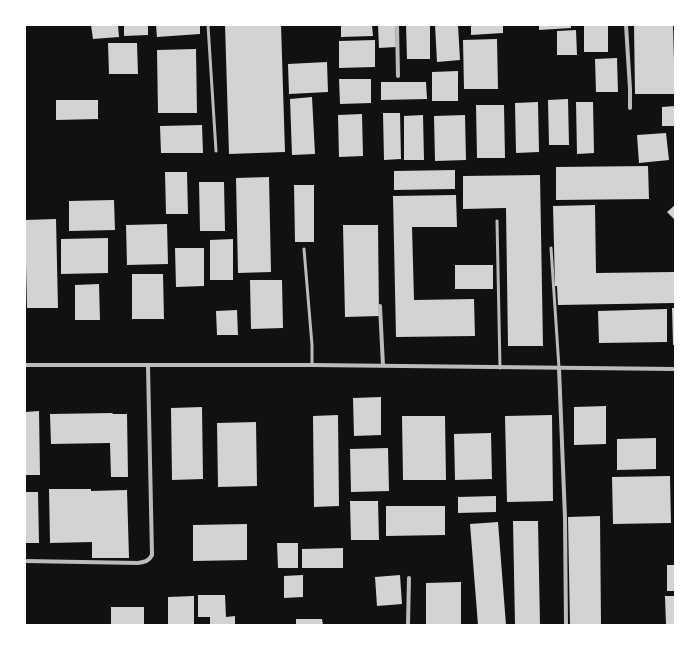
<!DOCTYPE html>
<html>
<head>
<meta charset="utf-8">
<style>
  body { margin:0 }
  #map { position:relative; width:700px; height:650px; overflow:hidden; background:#111; font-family:Lato,sans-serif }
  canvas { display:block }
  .frame { position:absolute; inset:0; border:26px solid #fff; pointer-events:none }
</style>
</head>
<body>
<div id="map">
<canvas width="700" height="650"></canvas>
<div class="frame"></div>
</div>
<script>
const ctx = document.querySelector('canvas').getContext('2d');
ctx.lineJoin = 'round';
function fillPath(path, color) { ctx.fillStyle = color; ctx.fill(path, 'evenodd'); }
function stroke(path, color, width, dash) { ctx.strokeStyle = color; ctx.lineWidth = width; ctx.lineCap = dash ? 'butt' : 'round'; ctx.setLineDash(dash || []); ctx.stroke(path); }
fillPath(new Path2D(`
  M91,25H118L119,37L93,39Z
  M124,25H148V35L124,36Z
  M156,25H200V34L157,37Z
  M225,25H281L285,152L229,154Z
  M341,25H372L373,36L341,37Z
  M378,25H395L396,47L379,48Z
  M406,25H430V59H407Z
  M435,25H458L460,60L437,62Z
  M471,25H503V33L471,35Z
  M539,25H571V28L539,30Z
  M584,25H608V52H584Z
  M634,25H673L675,94H635Z
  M576,30L577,55H557V31Z
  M497,39L498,89H464L463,40Z
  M375,40V67L339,68V41Z
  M108,43H137L138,74H109Z
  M196,49L197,113H158L157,50Z
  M617,58L618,92H596L595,59Z
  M327,62L328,92L289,94L288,64Z
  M458,71V101H432V72Z
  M339,79H371V103L340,104Z
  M381,82H426L427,99L381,100Z
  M312,97L315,154L292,155L290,99Z
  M568,99L569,145H549L548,100Z
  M56,100H98V119L56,120Z
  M538,102L539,152L516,153L515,103Z
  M576,102H593L594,153L577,154Z
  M476,105H504L505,158H477Z
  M675,106V126H662V107Z
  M383,113H400L401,159L384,160Z
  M362,114L363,156L339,157L338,115Z
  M423,115L424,160H404V116Z
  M465,115L466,160L435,161L434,116Z
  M202,125L203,153H161L160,126Z
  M666,133L669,160L639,163L637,135Z
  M648,166L649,199L556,200V167Z
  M455,170V189L394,190V171Z
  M165,172H187L188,214H166Z
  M540,175L543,346H508L506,208L463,209V176Z
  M269,177L271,272L238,273L236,178Z
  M199,182H224L225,231H200Z
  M294,185H314V242H295Z
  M456,195L457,227H412L414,300L474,299L475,336L396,337L393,196Z
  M114,200L115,230L69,231V201Z
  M595,205L596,273L675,272V303L558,305L557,286H555L553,206Z
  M675,205V220L667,212Z
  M56,219L58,308H27L25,220Z
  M167,224L168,264L127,265L126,225Z
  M343,225H378L379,316L345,317Z
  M108,238V273L61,274V239Z
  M233,239V280H210V240Z
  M175,248H204V286L176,287Z
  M455,265H493V289H455Z
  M132,274H163L164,319H132Z
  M250,280H282L283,328L251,329Z
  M99,284L100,320H75V285Z
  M672,308H675V345H673Z
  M667,309V342L599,343L598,311Z
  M237,310L238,335H217L216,311Z
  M381,397V435L354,436L353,398Z
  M606,406V444L574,445V407Z
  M202,407L203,479L172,480L171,408Z
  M39,411L40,475H25V412Z
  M112,413L113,414H127L128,477H111L110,443L51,444L50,414Z
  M338,415L339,506L314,507L313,416Z
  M552,415L553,501L507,502L505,416Z
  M402,416H445L446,480H403Z
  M256,422L257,486L218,487L217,423Z
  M491,433L492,479L455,480L454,434Z
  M656,438V469L617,470V439Z
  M388,448L389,491L351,492L350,449Z
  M670,476L671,523L613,524L612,477Z
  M49,489H91V491L127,490L129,558H92V542L50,543Z
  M25,492H38L39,543H25Z
  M496,496V512L458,513V497Z
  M350,501H378L379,540H351Z
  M386,506H445V535L386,536Z
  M600,516L601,625H570L568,517Z
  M513,521H538L540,625H515Z
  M498,522L506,625H478L470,524Z
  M247,524V560L193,561V525Z
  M277,543H298V568H278Z
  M343,548V568H302V549Z
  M667,565H675V591H667Z
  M303,575V597L284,598V576Z
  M400,575L402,604L377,606L375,577Z
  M461,582V625H426V583Z
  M198,595H225L226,617L235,616V625H210V617H198Z
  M194,596V625H168V597Z
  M665,596H675V625H666Z
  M111,607H144V625H111Z
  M296,619H322L323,625H296Z`), '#d3d3d3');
stroke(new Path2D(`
  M208,25L216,151
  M497,221L500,368
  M551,248L559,368
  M304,249L312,345V365`), '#bcbcbc', 3);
stroke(new Path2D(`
  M397,25L398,76
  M626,25L630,89V108
  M380,306L383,366
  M25,365H312L675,369
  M559,368L565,518L566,625
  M25,561L138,563C145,562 149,561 152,555L148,366
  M408,625L409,578`), '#bcbcbc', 4);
</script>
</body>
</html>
